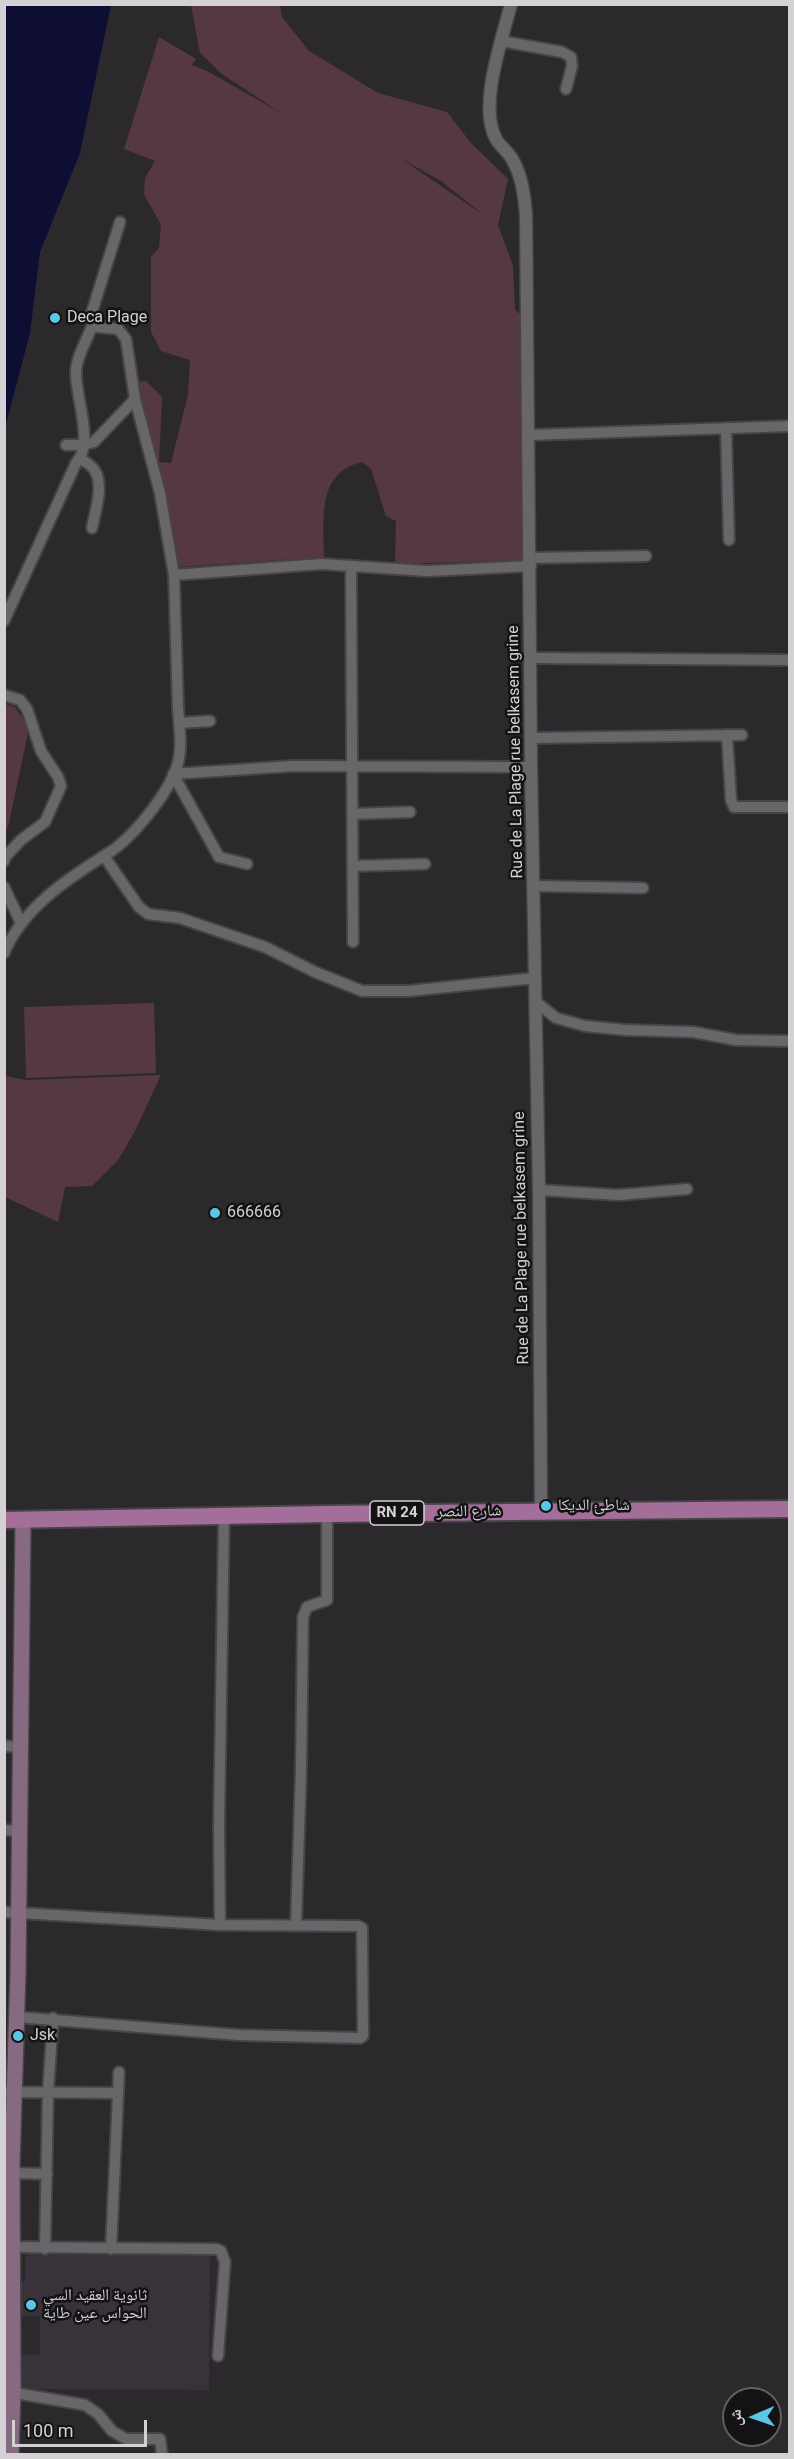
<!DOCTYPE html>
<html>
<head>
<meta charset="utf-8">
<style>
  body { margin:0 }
  #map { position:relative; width:794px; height:2459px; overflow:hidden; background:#2c292d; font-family:Roboto,"Noto Naskh Arabic",sans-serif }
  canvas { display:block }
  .frame { position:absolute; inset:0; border:6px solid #d3d1d4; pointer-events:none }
  .north { position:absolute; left:722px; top:2387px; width:60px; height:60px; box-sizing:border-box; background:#141214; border:2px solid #605e61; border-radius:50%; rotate:268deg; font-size:16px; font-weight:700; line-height:24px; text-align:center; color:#d3d1d4 }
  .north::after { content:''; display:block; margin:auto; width:21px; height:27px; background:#5ac8e5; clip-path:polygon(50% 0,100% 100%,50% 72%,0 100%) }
  .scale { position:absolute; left:12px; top:2420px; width:135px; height:27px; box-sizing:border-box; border:3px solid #d3d1d4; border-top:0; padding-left:8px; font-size:18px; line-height:21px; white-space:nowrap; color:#d3d1d4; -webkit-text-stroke:4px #141214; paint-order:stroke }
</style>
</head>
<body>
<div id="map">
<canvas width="794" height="2459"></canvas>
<div class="frame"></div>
<div class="north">ش</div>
<div class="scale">100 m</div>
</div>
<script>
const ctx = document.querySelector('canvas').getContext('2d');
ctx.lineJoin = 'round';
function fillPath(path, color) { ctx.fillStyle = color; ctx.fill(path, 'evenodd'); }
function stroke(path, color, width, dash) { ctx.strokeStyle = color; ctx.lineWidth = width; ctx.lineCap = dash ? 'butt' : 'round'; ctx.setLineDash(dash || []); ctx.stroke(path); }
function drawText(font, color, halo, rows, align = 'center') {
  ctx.font = font + ' Roboto,"Noto Naskh Arabic",sans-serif'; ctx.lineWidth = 5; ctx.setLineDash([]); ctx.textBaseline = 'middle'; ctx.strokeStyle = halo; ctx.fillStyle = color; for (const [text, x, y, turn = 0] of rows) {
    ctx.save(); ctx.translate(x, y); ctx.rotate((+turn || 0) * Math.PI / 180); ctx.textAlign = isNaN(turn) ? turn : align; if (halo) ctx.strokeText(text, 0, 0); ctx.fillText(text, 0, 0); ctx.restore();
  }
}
fillPath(new Path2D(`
  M26,2254L210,2255L209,2390L19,2389V2355L40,2354V2316H20V2282H25Z`), '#38323b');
fillPath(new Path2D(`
  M191,5H280L282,17L309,51L378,93L447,112L471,143L508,179L498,225L513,266L515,309L524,319V560L395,564L396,521L386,516L371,469L362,462C316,473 324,519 324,557L178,567L173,555L139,398L138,382L146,381L162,397L159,462L171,463L188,395L190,360L161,351L151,332V257L159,248L161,225L144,194L145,178L155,161L124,149L159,37L196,59L192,65L207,71L281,113L222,74L200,53ZM400,158L441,181L485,216Z
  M5,704L15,707L29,728L9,823L5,834Z
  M154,1003L156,1073L26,1078L24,1007Z
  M161,1075L135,1131L118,1160L92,1186L65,1187L58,1222L5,1197V1076L27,1080Z`), '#563844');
fillPath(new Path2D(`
  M5,4L111,5L80,153L40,252L30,333L5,428Z`), '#0e0e35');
const minor = new Path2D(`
  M501,41L562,52L571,57L572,66L566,89
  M120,222L91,315L93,324L98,327L118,329L126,339L135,399L160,493L174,575
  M726,428L729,540
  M530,435L790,426
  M66,445H83L94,442L135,399
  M81,459C86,462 93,466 95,471C104,486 95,512 92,528
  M530,558L646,556
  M351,566L353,942
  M4,621L76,463C95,444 75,396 76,372C76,357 88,338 93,324
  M531,658L790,660
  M4,695L20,700L27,709L41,751L58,777L61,786L45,822L21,840L5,857L4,861
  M179,723L210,721
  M727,735L731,800L734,807H788
  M531,738L742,735
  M352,814L410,812
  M104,856L139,907L148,914L180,918L265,947L315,972L362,991H408L535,978
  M247,864L219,857L173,774L293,766L531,767
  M353,866L425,864
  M534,886L643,888
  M4,887L21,923
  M4,953C23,908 67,879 107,854C133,838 168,794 177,766C183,749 179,725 178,707C177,663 175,619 174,575L322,564L427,571L531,566
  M536,1002L556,1018L585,1026L626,1030L693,1032L736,1040L788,1041
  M539,1190L619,1195L687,1189
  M4,1746L22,1747
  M4,1830L21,1831
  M4,1912L220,1925L358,1926L362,1928L363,2036L360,2038L239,2035L17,2017
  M220,1925L219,1825L224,1516
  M296,1925L301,1769L303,1617L307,1607L327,1600V1514
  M4,2092L118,2093
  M12,2173L47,2174
  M12,2247L216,2249L221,2251L225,2262L218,2356
  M45,2249L48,2093L53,2018
  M111,2249L119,2072
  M4,2391L85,2405L98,2414L112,2431L126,2439H160L162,2454`);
const tertiary = new Path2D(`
  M511,4C502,40 478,106 496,139C500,146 507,151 511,157C522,175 524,194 526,214L531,767L539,1190L541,1512`);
const secondary = new Path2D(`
  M11,2454L13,2391L12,2164L18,1973L23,1520`);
const primary = new Path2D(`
  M4,1520L327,1514L790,1509`);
stroke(minor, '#464447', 14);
stroke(tertiary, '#464447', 15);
stroke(secondary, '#464447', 18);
stroke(primary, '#464447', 20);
stroke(minor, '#69666a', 10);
stroke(tertiary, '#69666a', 12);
stroke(secondary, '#866a82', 15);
stroke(primary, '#a36e9a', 16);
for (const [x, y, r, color] of [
  [55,318,6,"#5ac8e5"],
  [215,1213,6,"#5ac8e5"],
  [546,1506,6,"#5ac8e5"],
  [18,2036,6,"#5ac8e5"],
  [31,2305,6,"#5ac8e5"]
]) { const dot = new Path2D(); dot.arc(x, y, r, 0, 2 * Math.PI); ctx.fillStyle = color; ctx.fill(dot); stroke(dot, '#141214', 2); }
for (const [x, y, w] of [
  [397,1513,54]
]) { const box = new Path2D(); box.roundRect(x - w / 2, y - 12, w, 24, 4.5); ctx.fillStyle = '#141214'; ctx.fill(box); stroke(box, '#d3d1d4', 1.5); }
drawText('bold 15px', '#d3d1d4', null, [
  ["RN 24",397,1513]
]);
drawText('16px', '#d3d1d4', '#141214', [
  ["Deca Plage",67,318],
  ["666666",227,1213],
  ["شاطئ الديكا",558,1506],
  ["Jsk",30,2036],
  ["ثانوية العقيد السي",43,2296],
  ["الحواس عين طاية",43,2314]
], 'left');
drawText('16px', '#d3d1d4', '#141214', [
  ["Rue de La Plage rue belkasem grine",516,752,-91],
  ["Rue de La Plage rue belkasem grine",522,1238,-91],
  ["شارع النصر",469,1512,-1]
]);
</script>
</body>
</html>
